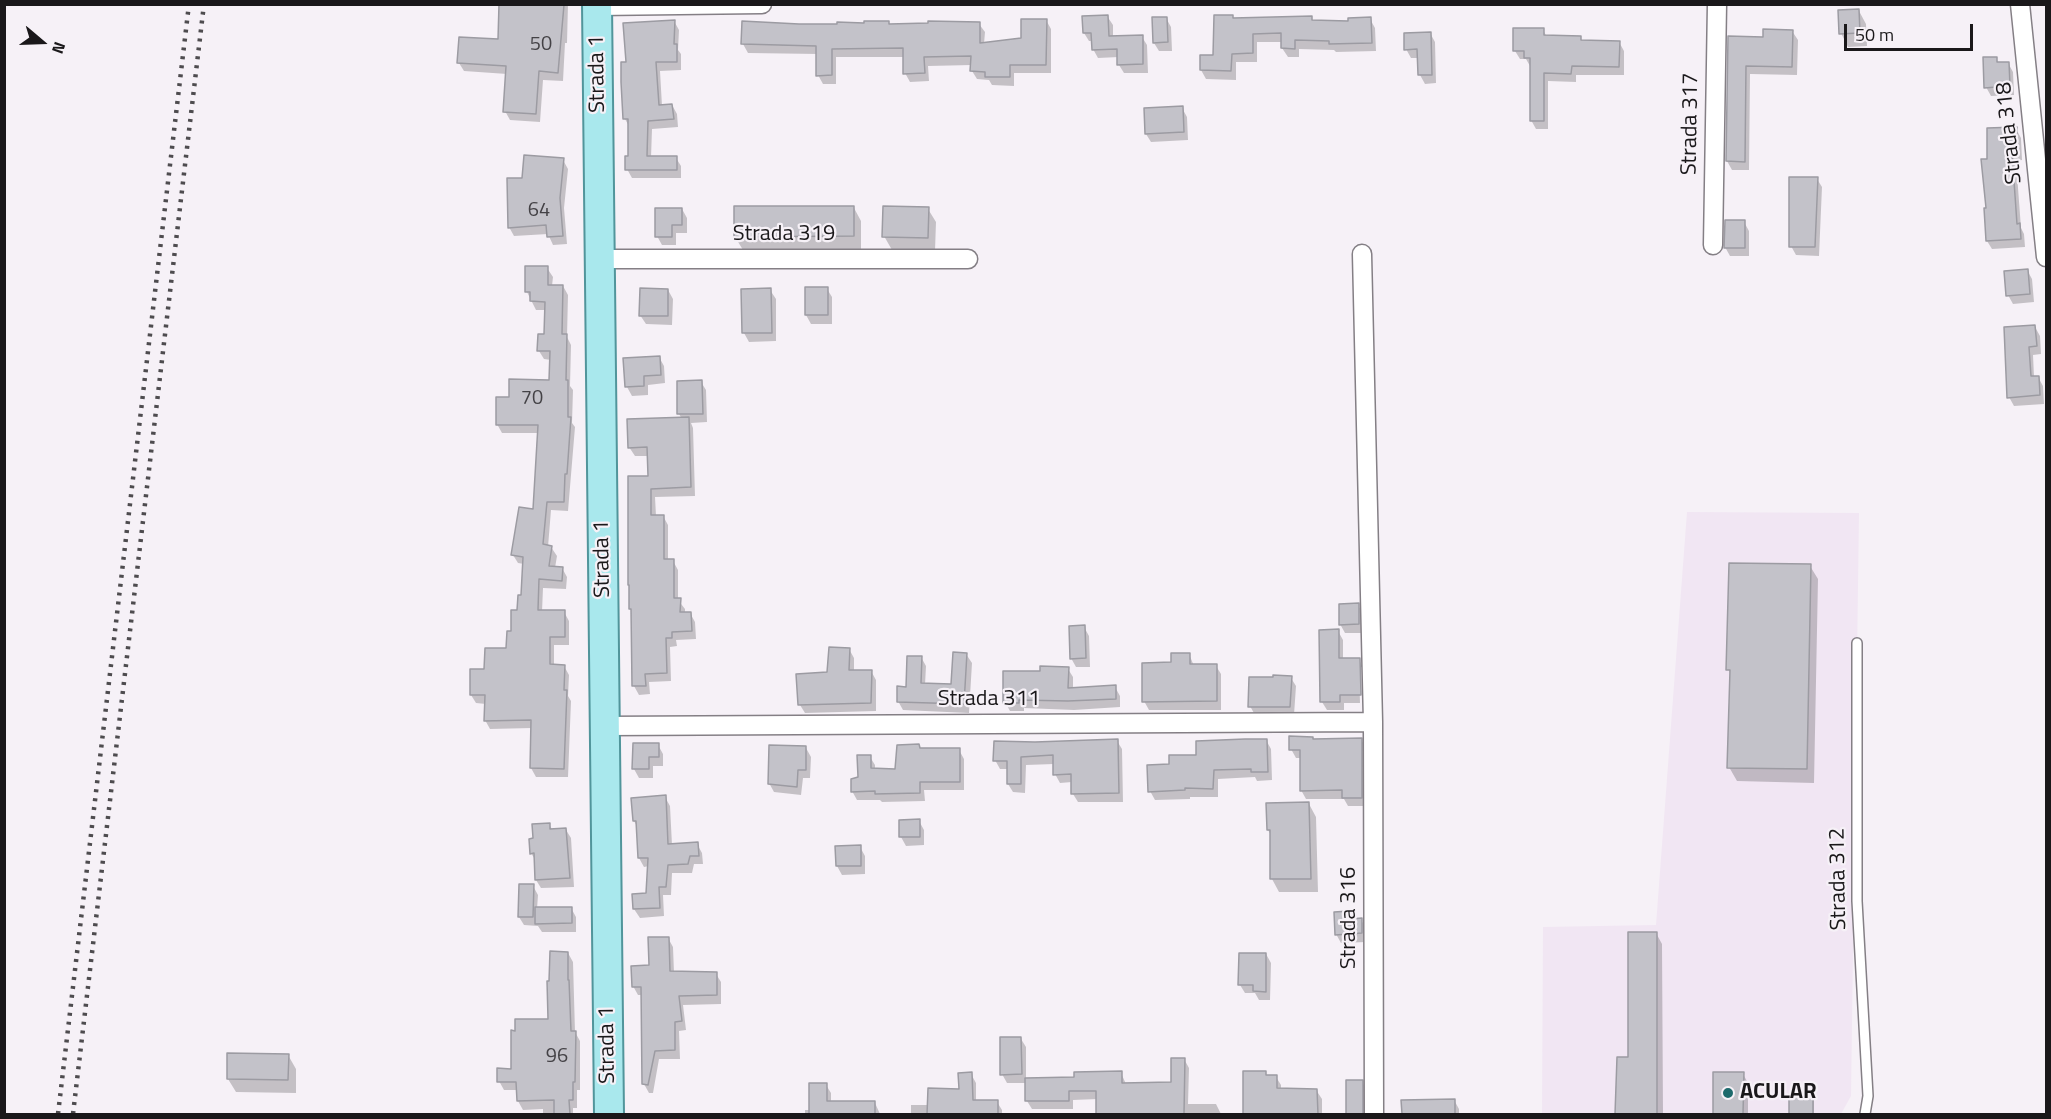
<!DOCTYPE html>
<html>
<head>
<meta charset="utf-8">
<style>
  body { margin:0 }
  #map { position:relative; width:2051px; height:1119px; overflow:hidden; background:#f6f1f7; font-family:"Titillium Web",sans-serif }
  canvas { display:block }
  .frame { position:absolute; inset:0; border:6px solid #1a181a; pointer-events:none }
  .north { position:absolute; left:12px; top:12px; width:60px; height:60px; -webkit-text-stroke:4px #f6f1f7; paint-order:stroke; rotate:109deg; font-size:16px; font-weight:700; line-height:24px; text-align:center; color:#1a181a }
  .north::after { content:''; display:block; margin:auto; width:21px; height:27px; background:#1a181a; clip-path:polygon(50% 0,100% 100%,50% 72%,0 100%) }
  .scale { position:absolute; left:1844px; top:24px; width:129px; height:27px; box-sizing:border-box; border:3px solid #1a181a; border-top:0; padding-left:8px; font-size:18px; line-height:21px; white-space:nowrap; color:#1a181a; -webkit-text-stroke:4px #f6f1f7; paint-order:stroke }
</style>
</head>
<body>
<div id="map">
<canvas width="2051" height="1119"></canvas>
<div class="frame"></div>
<div class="north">N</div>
<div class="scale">50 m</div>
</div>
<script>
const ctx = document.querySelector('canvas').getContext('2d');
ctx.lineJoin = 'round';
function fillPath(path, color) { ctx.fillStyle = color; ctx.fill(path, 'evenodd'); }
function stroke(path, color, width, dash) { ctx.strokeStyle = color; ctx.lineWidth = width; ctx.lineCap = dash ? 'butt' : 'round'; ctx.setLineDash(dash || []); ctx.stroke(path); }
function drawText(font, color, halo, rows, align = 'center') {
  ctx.font = font + ' "Titillium Web",sans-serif'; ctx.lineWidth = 4.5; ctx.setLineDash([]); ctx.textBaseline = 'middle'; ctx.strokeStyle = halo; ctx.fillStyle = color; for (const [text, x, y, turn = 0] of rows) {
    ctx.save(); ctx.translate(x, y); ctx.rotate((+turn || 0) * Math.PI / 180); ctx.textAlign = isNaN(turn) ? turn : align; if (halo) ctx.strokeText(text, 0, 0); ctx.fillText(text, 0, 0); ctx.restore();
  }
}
fillPath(new Path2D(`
  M1687,512L1859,513L1851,1096L1841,1114H1542L1543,927L1656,925Z`), '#f1e6f3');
fillPath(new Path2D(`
  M500,4H568L567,43H565L563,81L543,80L540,122L510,120L505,111L507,74L464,71L459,63L499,41Z
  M1859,11L1866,24L1867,46L1848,47L1841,33Z
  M1107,16L1113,25V37H1142L1147,45L1148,73H1124L1119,65V57L1098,58L1093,49V41H1089L1084,33Z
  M1166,18L1171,27L1172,51H1159L1154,43Z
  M1311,18L1313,22H1349L1370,19L1375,28L1376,51L1336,52L1334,50L1299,49V57H1288L1282,48L1283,42H1257V62H1236V80L1206,79L1201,70L1215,56L1233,20Z
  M1046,20L1051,29V73H1014V86L992,85L989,80L977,79L972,71V65L928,66L929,81L910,82L905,73V57H836V84H823L818,75V54L748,53L743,44L798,26L888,22L890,25L979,24L985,32L984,44L1023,39Z
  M674,21L679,30L678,50L681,54V70L660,71L662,106L672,105L677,114L678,127L652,129L651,158H676L681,166V178H632L627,169L629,157L630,128L625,119L623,82L627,63Z
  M1543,30L1547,37L1580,38L1583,42H1619L1624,51V75H1576V82L1548,81V129H1536L1531,120L1530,66L1526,59H1520L1515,51Z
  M1792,31L1798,40L1797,75L1750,74L1749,170H1732L1727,161L1729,38L1764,39Z
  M1430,33L1435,42L1436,83L1425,84L1420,75L1419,58H1411L1406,49Z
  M1996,58L1999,64L2008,63L2013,72L2014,95L1991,96L1986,87Z
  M1182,108L1187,117L1188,140L1151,142L1146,134Z
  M2016,129L2021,138L2022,160L2016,161L2021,228L2024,234L2025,247L1992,249L1987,241L1989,160Z
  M563,160L568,169L564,208L567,244L553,245L548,234L514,236L509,227L523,180Z
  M1817,179L1822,187L1819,256L1796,255L1791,246Z
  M854,208L861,221V249L743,250L735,237Z
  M682,209L687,218V233H676V245H662L657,236Z
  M928,209L936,222L935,251L892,250L884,236Z
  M1744,222L1749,231V256H1730L1725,247Z
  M547,268L553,277L552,286H563L568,295L567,337L571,345L570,386L573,390L572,423L575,427L568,511L551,510L548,547H551L557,556L555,568H562L567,577L566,589L543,588L542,612H564L569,621V645H554V666H564L569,675L568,696L571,701L568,777H536L531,768L532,728L490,729L485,720L486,704L476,703L471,695L485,671L508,650L522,597L524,564L518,563L513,555L534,510L539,433H502L497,424L511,399L551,381V360L544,359L539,351L546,335V310H536L527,292Z
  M2027,270L2032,279L2034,302L2013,304L2008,295Z
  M827,289L832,297V324H811L806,315Z
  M668,290L673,299L672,325L646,324L640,315Z
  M770,290L776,299V341L749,342L744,333Z
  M2035,327L2040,336L2041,354L2033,355L2034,377H2038L2043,386L2044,404L2014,406L2009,397Z
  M659,357L664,366L665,383L648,385V395L632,396L627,387Z
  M701,382L706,390L707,422L691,423L693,428L695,496L655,497L656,516H663L668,525V561H673L678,570V600L685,609V613H690L695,622L696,639L676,640L677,646L670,647L671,681L649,682L650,694L639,695L634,686L632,612L630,609L649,478L648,456H635L629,447L682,419L679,414Z
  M1810,566L1818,579L1814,783L1737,781L1729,767L1731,674L1728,669Z
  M1358,605L1363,614L1364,633H1345L1340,624Z
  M1084,627L1089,636L1090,667H1076L1071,658Z
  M1338,631L1343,640V660H1359L1364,669L1365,703H1344V710H1327L1322,702ZM1359,667H1362L1363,703H1360Z
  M849,649L854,658V671H871L876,680V711L805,713L800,705Z
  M966,654L972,663L969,713L903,710L898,701L908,688L921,657L926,666L925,685L952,686Z
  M1189,654L1194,666H1216L1221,674V710H1149L1144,701L1172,664Z
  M1068,669L1073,677V689L1115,687L1120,696V707L1074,710L1024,708V711H1010L1005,702L1041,673Z
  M1291,678L1296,686L1294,715H1255L1250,706Z
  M1361,739L1366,748V806H1348L1344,799H1306L1301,790V758H1296L1291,749L1313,741Z
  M1266,740L1271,749L1272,780L1257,781L1255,777L1218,779V797H1190V799L1155,800L1150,791L1171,766L1197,756Z
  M1117,741L1122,749L1123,802H1078L1073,794L1072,782L1060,783L1055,774L1054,764L1026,765L1025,793L1013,792L1008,784L1009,769H1000L995,760L1035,743Z
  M658,745L663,754V766H653V778H639L634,769Z
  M806,748L811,757L810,778H803L801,795L774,792L769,783Z
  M921,750H959L964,759V790H924L925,801L882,802L880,800H857L852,791L870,757L875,765V770H896Z
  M665,797L670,806L672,845L697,844L702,853L703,864H694L692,873H672L671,895H663L664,916L640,918L634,909L647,895L649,866L644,867L639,858L638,828L634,821Z
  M1309,804L1316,817L1318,892H1279L1272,879L1271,835L1268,830Z
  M919,821L924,830V845L906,846L901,837Z
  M549,824L553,831L566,830L571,838L574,887L541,888L536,880V861L531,853L534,840Z
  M860,847L865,856V874L842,875L837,866V848Z
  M533,886L538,895L537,909L571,908L576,917V932H542L538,926L524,925L519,917Z
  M1349,913L1353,920H1361L1366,928V942L1341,943L1336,934Z
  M1656,933L1662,944L1663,1114H1617L1618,1059H1630Z
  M668,938L673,947L674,973L716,974L721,982V1004L683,1005L686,1030L679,1031L680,1059H659L653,1093H649L644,1084L642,995H638L633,986L650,967Z
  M568,953L573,962L575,1032L580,1041V1090H577V1108H573V1114H543V1109L523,1110L518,1101V1090H504L499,1081L512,1070L549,1020Z
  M1266,954L1271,963L1270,1000H1259L1255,993H1245L1240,985Z
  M1021,1039L1026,1047V1079H1076L1121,1073L1126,1084L1172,1083L1184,1059L1189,1068L1188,1104H1216L1221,1114H1098V1099L1073,1100V1109H1032L1027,1101V1083H1007L1002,1074Z
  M288,1055L296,1069V1093L236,1092L228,1079Z
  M1245,1072H1265L1267,1076L1276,1077L1281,1085V1090H1316L1322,1099V1114H1244Z
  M971,1074L976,1083V1102H997L1002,1110V1114H911V1105H929L960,1091Z
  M1715,1074H1743L1748,1083V1114H1714Z
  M1348,1082H1362L1367,1090V1114H1348Z
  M826,1085L831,1093V1103H875L880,1114H805V1110H810Z
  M1791,1096H1812L1814,1100V1114H1790Z
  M1454,1100L1459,1109V1114H1403V1102Z`), '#0003');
const building = new Path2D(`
  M499,4L564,5L558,73L539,71L536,114L503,112L506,66L457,63L459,37L498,39Z
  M1859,9L1860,33L1839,34L1838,10Z
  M1108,15L1109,36L1143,35V64L1117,65V49L1092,50L1091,33H1083L1082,16Z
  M1214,15H1233V18L1312,16V20L1348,21V18L1371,17L1372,43L1329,44V41L1295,40V49L1281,48V33L1253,34V53L1232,54L1231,71L1200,70V55H1213Z
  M1152,17H1167L1168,42L1153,43Z
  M1021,19H1047L1046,65H1010V77H985V72L970,71L971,56L924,57L925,73L903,74V48L832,49V75L816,76V46L741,44L742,21L799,24H837V22L864,23V21H889V24L928,23V21L980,22V43L1021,38Z
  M675,20L674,44H677V62H656L659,105L672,104L674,119L648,121L647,156H677V170H625V156H628V119H623L621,82V62H626L623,23Z
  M1513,28H1544V35L1581,36V40L1620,41L1619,67L1572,66L1571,74L1544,73V121H1530V58H1524V51H1513Z
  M1763,29L1793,30L1792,67L1746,66L1745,162L1726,161L1728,36L1763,37Z
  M1431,32L1432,75H1418L1417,49L1404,50V33Z
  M1983,57H1997V62H2009L2010,86L1984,88Z
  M1183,106L1184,132L1145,134L1144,108Z
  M2017,127V152H2012L2017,224L2020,223L2021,239L1986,241L1984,208H1986L1981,159H1987V128Z
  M524,155L564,158L560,198L563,236L547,237L546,225L508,228L507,178H522Z
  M1789,177H1818L1815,247H1789Z
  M734,206H854V236L734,237Z
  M883,206L929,207L928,238L882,237Z
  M655,208H682V225H672V237H655Z
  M1725,220H1745V248H1724Z
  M525,266H548V285H563L562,334H567L566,380H568V417H571L567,474H565L564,502H547L543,544L552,546L549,566L563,567L562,581L539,579L538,610H565V637H550V664L565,665L564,690H567L564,769L530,768L531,720L484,721L485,695H470V669H484L485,648H506L507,631H511V610H517L518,595H521L523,557L511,555L519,507L533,509L538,425H496V397H509V379L549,380L550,351H537L538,334H544L545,302L530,301V292H525Z
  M2028,269L2030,294L2006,296L2004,271Z
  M805,287H828V315H805Z
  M640,288L668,289V316H639Z
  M771,288L772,333H742L741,289Z
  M2035,325L2037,346L2029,347L2031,376H2039L2040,395L2007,398L2004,327Z
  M660,356L661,375L644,376V386L625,387L623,358Z
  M702,380L703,414H677V381Z
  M689,417L691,487L651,489V515H664V559H674V598H681L680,612H691L692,631L672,632V638H666L667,673L645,674L646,686H632L631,609H629V585H628V476H648L647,447L628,448L627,419Z
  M1729,563L1811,564L1807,769L1727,768L1730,670H1726Z
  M1359,603V624L1339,625V604Z
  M1085,625L1086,658L1070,659L1069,626Z
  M1339,629V658H1360L1361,695H1340V702H1320L1319,630Z
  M829,647L850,648L849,670H872L871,703L798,705L796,674L827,672Z
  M953,652L967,653L964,704L897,702V686L906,687L907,656H922L921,683L951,684Z
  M1171,653H1190V664H1217V701L1142,702V663L1171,662Z
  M1040,666L1069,667L1068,688L1116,685V699L1068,701L1019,700V703H1003V671H1040Z
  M1273,675L1292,676L1290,707H1248L1249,677H1273Z
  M1289,736L1313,737V739L1362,738V798H1342V790L1300,791V750H1289Z
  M1118,739L1119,793L1071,794V774L1053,775V755L1021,757V784H1007V761H993L994,741L1035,742Z
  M1245,739H1267L1268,772H1251V769L1214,770L1213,789L1185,788V790L1148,792L1147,765L1169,764V755H1196V741Z
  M633,743H659V757H649V769H632Z
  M919,744L920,748H960V782H920V793L875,794V791L851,792V779L858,777L857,755H871V768L895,769L897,745Z
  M769,745L806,746V770H798L797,787L768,784Z
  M666,795L668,844L698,842L699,856H690L688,864L668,865L666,887H659L660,908L633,909L632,894L646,893L648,858H638L636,821H633L631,798Z
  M1309,802L1311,879H1270V830H1267L1266,803Z
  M920,819V837H899V820Z
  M550,823V829L566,828L570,878L535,880L534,853L530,854L529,839L533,838L532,824Z
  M861,845V866H836L835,846Z
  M519,884H534L533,917H518Z
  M535,907H572V923L535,924Z
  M1349,911L1350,919L1362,918V933L1335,935L1334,912Z
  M1628,932H1657V1114H1615L1617,1057H1628Z
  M648,937H669L670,971L717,972V995L679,996L682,1021L675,1022V1050L655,1051L648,1085L642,1084L641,987H632L631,966L649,965Z
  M550,951L568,952V980H569L571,1031H576L575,1082H573V1100H569L570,1114H554V1100L517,1101L516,1082H497V1068L511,1069V1030L515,1031V1019H548L547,981H549Z
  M1239,953H1266V992L1253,991V985H1238Z
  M1000,1037H1021L1022,1074L1000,1075Z
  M227,1053L289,1054L288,1080L227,1079Z
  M1171,1058H1185L1184,1114H1096V1091H1069V1101H1025V1078L1074,1077V1072L1122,1071V1083L1171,1082Z
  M1243,1071H1266V1075H1277V1088L1317,1089L1318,1114H1243Z
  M972,1072L973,1100H998V1114H927L928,1088L959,1089L958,1073Z
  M1713,1072H1744L1743,1114H1713Z
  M1346,1080H1363V1114H1346Z
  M809,1083H827V1101H875V1114H809Z
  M1789,1094L1813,1095V1114H1789Z
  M1455,1099V1114H1402L1401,1100Z`);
fillPath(building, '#c3c2c9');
stroke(building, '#9c9ba2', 1.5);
const lane = new Path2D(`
  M1857,643V901L1868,1096L1865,1114`);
const street = new Path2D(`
  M2020,4L2046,257
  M597,6L762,4
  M1713,245L1717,4
  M1362,254L1373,722L1374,1114
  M600,259H968
  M605,726L1373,722`);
const primary = new Path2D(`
  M597,4L609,1114`);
stroke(lane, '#847f85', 12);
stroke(street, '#847f85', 21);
stroke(primary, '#51959b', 32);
stroke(lane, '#fff', 9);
stroke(street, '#fff', 18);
stroke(primary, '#a9e8ed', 28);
stroke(new Path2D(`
  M58,1114L189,4
  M73,1114L204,4`), '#4e4c4f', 4.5, [3, 6]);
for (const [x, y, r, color] of [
  [1728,1093,6,"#1d6a6c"]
]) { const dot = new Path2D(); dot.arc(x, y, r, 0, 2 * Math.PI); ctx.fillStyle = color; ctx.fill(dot); stroke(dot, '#f6f1f7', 2); }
drawText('20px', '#444246', null, [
  ["50",541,45],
  ["64",539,211],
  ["70",532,399],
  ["96",557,1057]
]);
drawText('22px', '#1a181a', '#f6f1f7', [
  ["Strada 1",598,74,-91],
  ["Strada 317",1691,124,-89],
  ["Strada 318",2010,133,-96],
  ["Strada 319",784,235],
  ["Strada 1",603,559,-91],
  ["Strada 311",989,700],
  ["Strada 312",1839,879,-91],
  ["Strada 316",1350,918,-90],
  ["Strada 1",608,1045,-91]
]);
drawText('bold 22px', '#1a181a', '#f6f1f7', [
  ["ACULAR",1740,1093]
], 'left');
</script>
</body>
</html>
